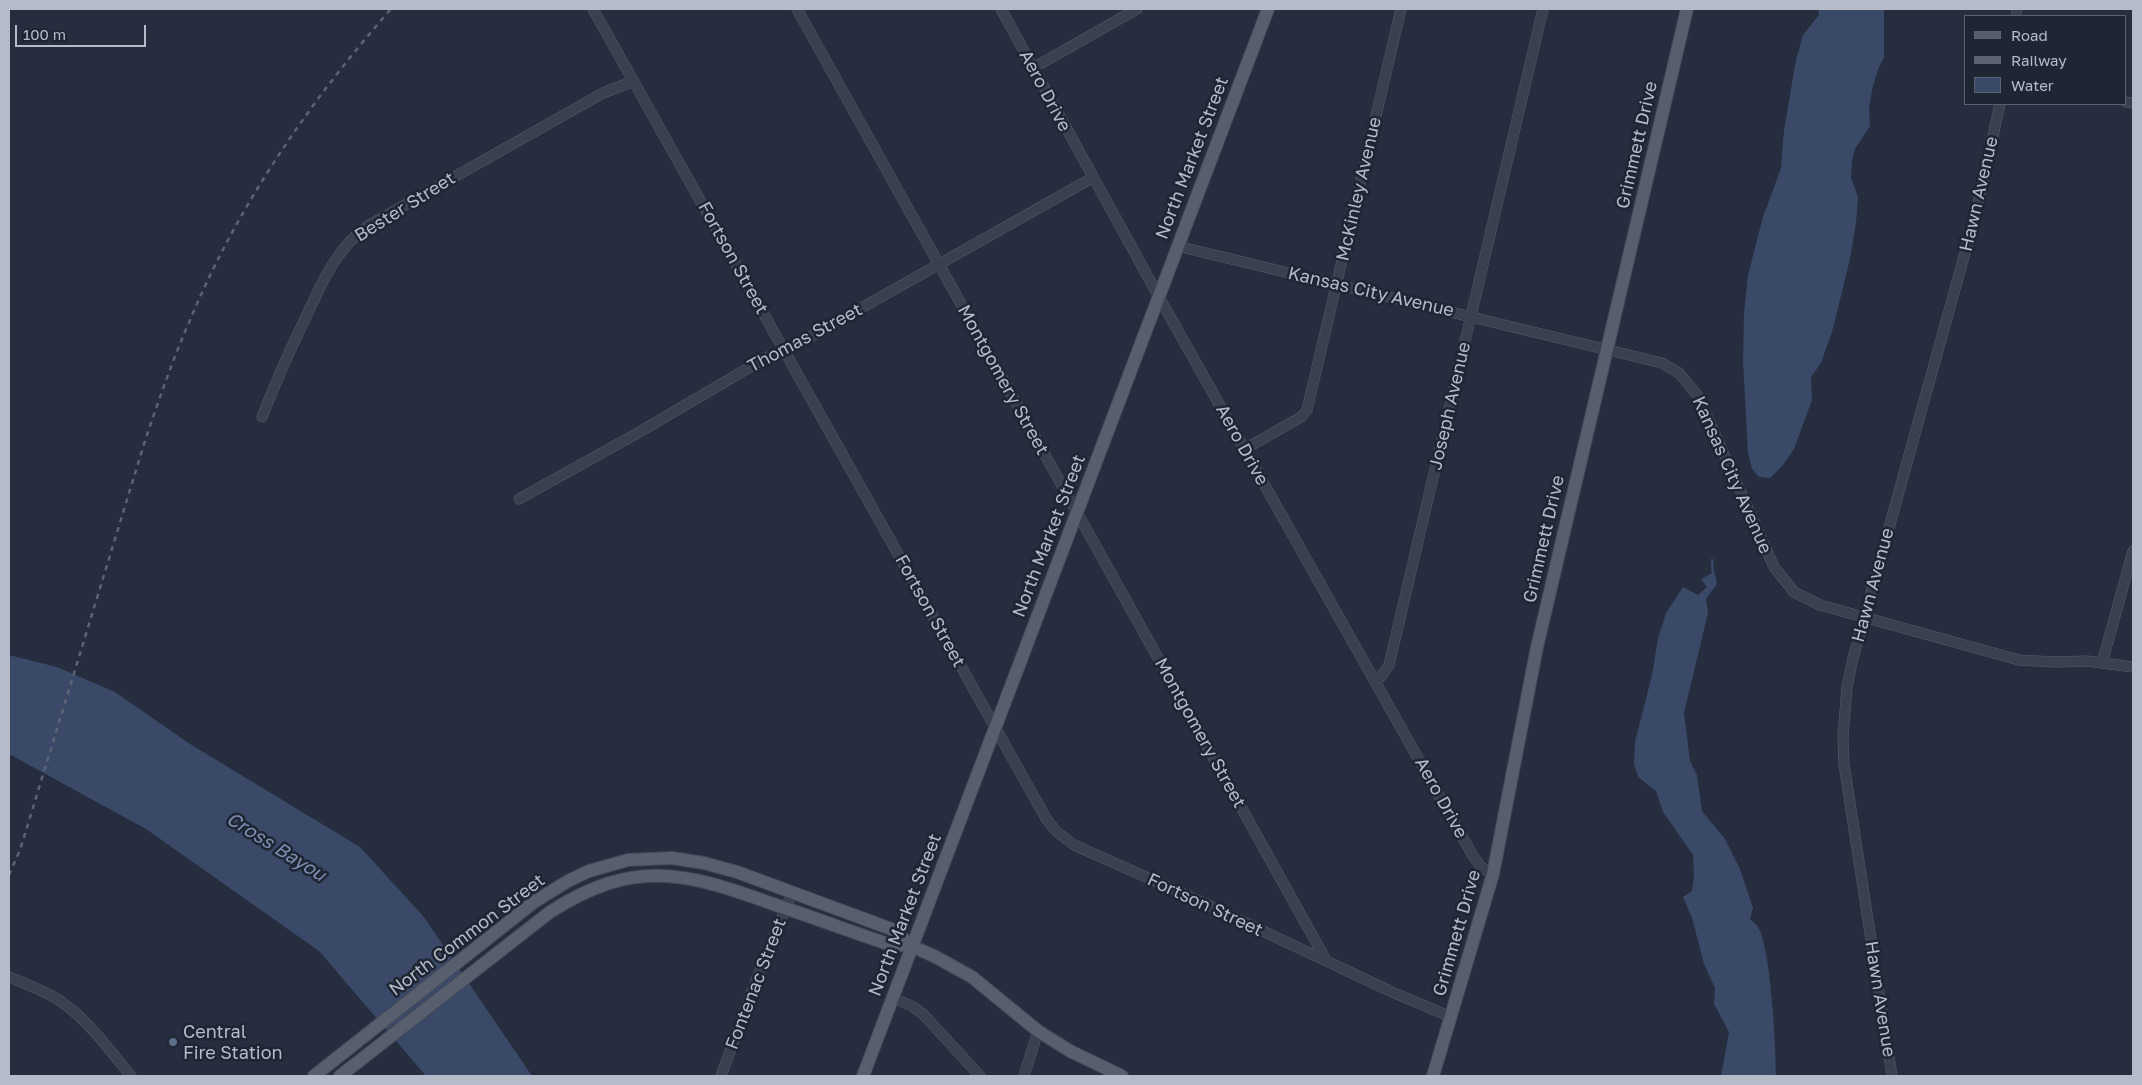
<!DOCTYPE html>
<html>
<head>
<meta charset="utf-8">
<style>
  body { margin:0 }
  #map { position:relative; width:2142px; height:1085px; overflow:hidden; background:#252d3e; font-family:"Golos Text",sans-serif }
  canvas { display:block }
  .frame { position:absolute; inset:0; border:10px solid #b5bbc9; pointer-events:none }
  .legend { position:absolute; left:1964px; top:15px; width:162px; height:90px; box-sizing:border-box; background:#1e2533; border:1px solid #5a616f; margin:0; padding:6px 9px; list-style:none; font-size:15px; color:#b5bbc9 }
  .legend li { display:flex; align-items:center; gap:10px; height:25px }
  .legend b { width:25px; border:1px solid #5a616f }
  .scale { position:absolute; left:15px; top:25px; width:131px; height:22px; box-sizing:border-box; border:2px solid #b5bbc9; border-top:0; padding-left:6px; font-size:15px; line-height:18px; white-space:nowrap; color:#b5bbc9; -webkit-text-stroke:4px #1e2533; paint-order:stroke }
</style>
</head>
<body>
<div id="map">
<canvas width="2142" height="1085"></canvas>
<div class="frame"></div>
<ul class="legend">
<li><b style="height:6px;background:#575e6e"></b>Road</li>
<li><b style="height:6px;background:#5b6375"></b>Railway</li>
<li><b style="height:14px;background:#3a4967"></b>Water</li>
</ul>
<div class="scale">100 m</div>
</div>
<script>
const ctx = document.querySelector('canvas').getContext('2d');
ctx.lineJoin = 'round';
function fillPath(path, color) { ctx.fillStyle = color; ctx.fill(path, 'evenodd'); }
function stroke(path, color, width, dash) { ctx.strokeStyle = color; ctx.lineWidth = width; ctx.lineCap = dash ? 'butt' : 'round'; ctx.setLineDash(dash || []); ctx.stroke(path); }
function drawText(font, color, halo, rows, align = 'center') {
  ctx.font = font + ' "Golos Text",sans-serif'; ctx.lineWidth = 5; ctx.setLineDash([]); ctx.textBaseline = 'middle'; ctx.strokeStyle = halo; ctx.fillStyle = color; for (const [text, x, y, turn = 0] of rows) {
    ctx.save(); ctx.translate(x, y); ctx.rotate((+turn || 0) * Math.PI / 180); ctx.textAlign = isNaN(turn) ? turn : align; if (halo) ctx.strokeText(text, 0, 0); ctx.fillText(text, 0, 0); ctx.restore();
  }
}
fillPath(new Path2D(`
  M1818,9H1884V58L1879,67L1873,86L1869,108L1870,126L1855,149L1852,161L1851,178L1858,197L1856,223L1850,259L1832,332L1821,363L1811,377L1812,400L1794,449L1783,465L1770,478L1759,477L1752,469L1748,453L1743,361L1744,313L1748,275L1763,217L1781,168L1784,130L1796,60L1803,35L1819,15Z
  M1710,574H1715L1717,584L1706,599L1708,613L1684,713L1690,761L1697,775L1702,811L1725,839L1740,869L1753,908L1750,919C1753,921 1756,924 1758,927C1771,948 1776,1049 1776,1076H1721L1729,1032L1714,1004L1715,988L1704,964L1692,918L1683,897L1692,891L1694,877L1693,855L1663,812L1656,791L1638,777L1634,764L1635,742L1652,675L1658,638L1666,613L1683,587L1698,595L1707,587L1701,579Z
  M9,655L57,667L115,692L190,744L360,847L424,917L532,1076H426L319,951L146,829L9,754Z`), '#3a4967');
stroke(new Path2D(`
  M1712,560L1713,576`), '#3a4967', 2.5);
const minor = new Path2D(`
  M593,9L996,729L1047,820L1056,831L1074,845L1193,898L1392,992L1451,1017
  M797,9L1326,960
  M1001,9L1159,297L1473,856L1481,867L1493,874
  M2016,16L2017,9
  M1033,68L1137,9
  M2126,102L2133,103
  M1177,246L1662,363L1679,373L1698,396L1774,567L1794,592L1820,605L2019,660L2055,662L2087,661L2133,667
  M262,417C275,384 289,352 304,321C321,285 337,245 371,224L603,93L634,81
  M1245,449L1301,417L1307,410L1401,9
  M519,499L636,434L752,366L768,357L785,351L1092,178
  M2102,663L2133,551
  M1375,682L1383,674L1389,665L1543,9
  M9,977C26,984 43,990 59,1000C88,1020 109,1049 131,1076
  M892,998L912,1006L923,1014L980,1076
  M721,1076L757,978L792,893
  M1024,1076L1038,1031
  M1892,1076L1844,764L1843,736L1847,687L1853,658L1976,213L2000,104`);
const major = new Path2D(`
  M314,1076L534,902L568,881L589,871L628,860L672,858L704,863L737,872L894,930L911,946L934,956L972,977L1038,1031L1070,1051L1122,1076
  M340,1076L550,912C634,858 685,872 773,904C812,917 850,931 888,944L911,946
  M863,1076L1268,9
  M1433,1076L1493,874L1537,647L1687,9`);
stroke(minor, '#545b69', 11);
stroke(major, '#424957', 14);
stroke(minor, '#39404e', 10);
stroke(major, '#575e6e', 12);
stroke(new Path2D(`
  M9,875L20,850L144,444C158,402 172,361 190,320C238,205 310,101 391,9`), '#5b6375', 2.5, [5, 5]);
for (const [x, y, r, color] of [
  [173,1042,5,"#5c6f8a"]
]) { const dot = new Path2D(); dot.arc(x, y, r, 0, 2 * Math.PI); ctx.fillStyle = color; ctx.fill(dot); stroke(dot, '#1e2533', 2); }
drawText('18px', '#b5bbc9', '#1e2533', [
  ["Aero Drive",1045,91,62],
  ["Grimmett Drive",1637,145,-77],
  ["North Market Street",1192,158,-69],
  ["McKinley Avenue",1359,189,-77],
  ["Hawn Avenue",1979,194,-77],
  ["Bester Street",405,207,-32],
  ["Fortson Street",733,258,61],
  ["Kansas City Avenue",1371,292,13],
  ["Thomas Street",805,338,-28],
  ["Montgomery Street",1003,380,61],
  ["Joseph Avenue",1450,406,-77],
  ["Aero Drive",1242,445,61],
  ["Kansas City Avenue",1732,475,66],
  ["North Market Street",1049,536,-69],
  ["Grimmett Drive",1544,539,-77],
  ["Hawn Avenue",1873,585,-75],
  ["Fortson Street",930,611,61],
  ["Montgomery Street",1200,733,61],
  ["Aero Drive",1441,798,61],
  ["Fortson Street",1205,905,25],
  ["North Market Street",905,915,-69],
  ["Grimmett Drive",1457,933,-74],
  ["North Common Street",467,935,-37],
  ["Fontenac Street",756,984,-69],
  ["Hawn Avenue",1880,999,81]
]);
drawText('18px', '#b5bbc9', '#1e2533', [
  ["Central",183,1032],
  ["Fire Station",183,1053]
], 'left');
drawText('italic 19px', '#7c8eb1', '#1e2533', [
  ["Cross Bayou",276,847,32]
]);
</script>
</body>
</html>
